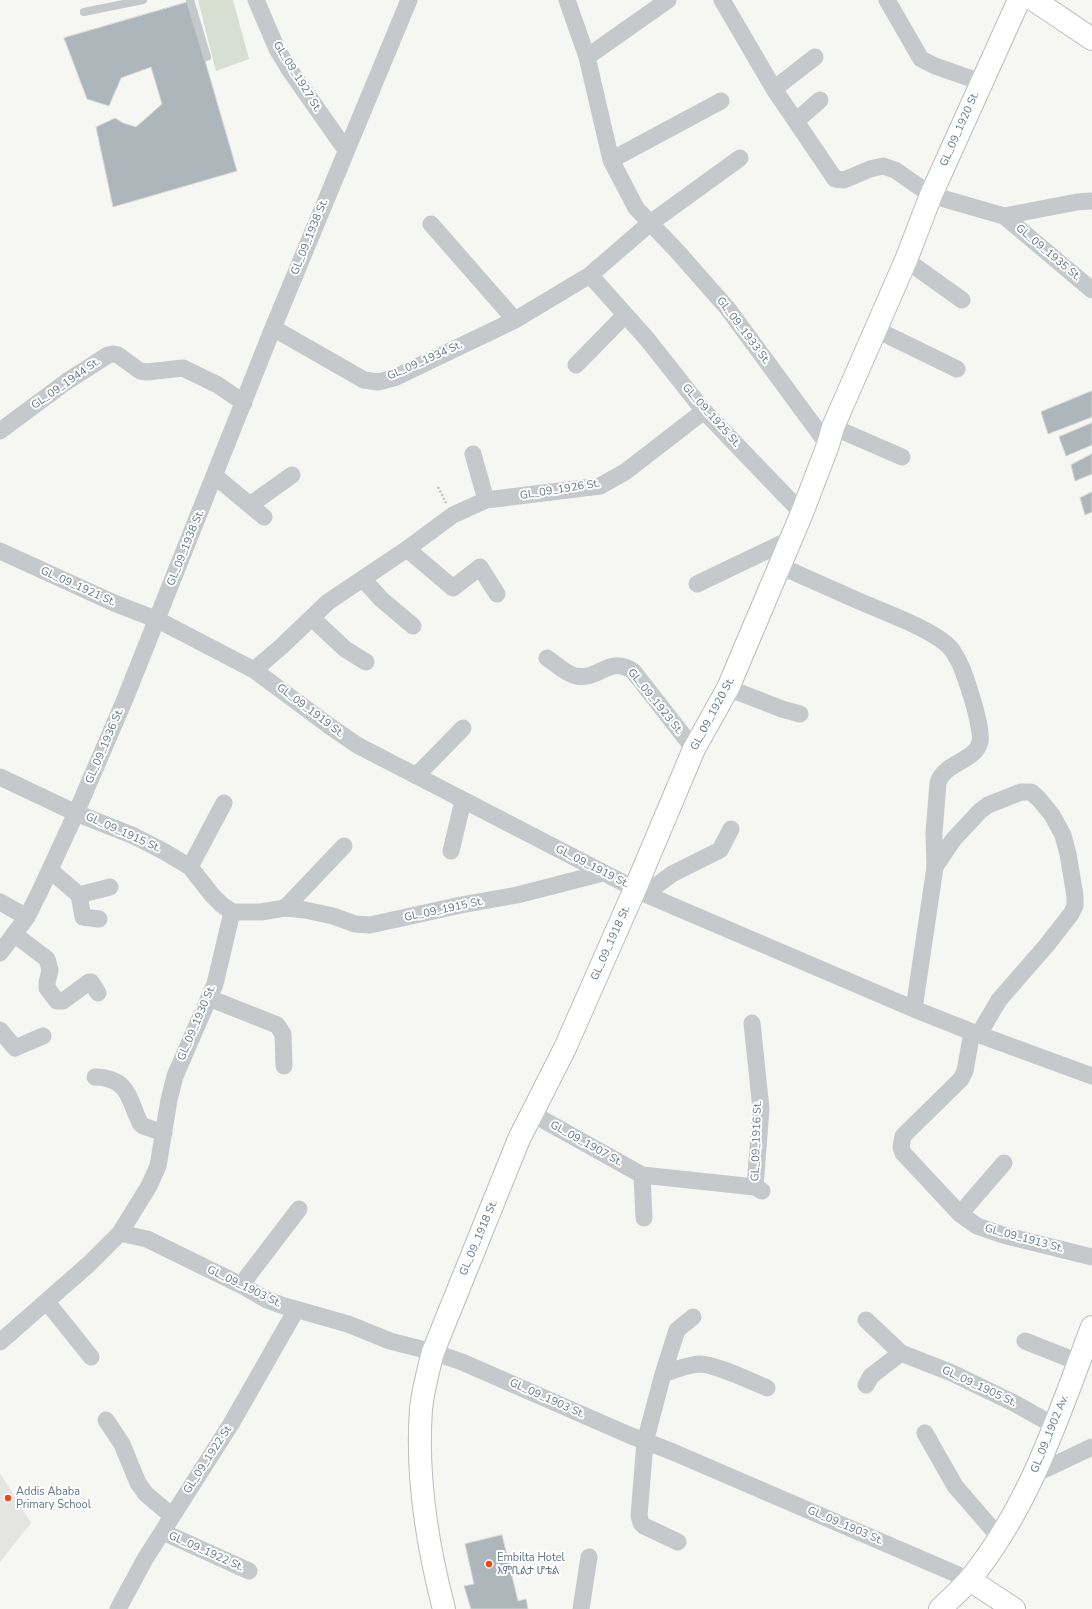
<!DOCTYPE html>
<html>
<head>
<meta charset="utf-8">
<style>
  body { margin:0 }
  canvas { display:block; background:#f6f6f2 }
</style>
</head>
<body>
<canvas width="1092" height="1609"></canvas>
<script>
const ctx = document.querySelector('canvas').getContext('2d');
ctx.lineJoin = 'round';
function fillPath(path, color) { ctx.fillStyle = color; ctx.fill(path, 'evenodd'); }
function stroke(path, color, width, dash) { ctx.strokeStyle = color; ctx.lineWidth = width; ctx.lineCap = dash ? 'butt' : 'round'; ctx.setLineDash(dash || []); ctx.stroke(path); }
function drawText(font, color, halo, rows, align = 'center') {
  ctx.font = font + ' "Nunito Sans","Noto Sans Ethiopic",sans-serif'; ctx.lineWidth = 4; ctx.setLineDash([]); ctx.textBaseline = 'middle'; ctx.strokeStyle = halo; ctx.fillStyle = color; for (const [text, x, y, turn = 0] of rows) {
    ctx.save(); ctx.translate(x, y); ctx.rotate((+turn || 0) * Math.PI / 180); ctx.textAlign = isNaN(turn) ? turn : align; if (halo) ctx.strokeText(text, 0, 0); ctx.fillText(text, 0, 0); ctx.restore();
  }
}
fillPath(new Path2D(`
  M0,1473L31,1523L0,1562Z`), '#e4e5e3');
fillPath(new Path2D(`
  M198,0H233L249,59L216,71Z`), '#d7ded2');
const building = new Path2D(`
  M188,2L237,171L113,207L96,127L115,118L123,123L136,127L162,104L151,67L121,78L109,106L87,99L64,38Z
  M1092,391V417L1048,434L1041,412Z
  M1092,423V445L1066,456L1059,437Z
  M1092,454V474L1075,481L1071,465Z
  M1092,492V512L1085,515L1080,498Z
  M502,1535L518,1601L526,1599L528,1609H471L464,1586L474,1584L465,1544Z`);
fillPath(building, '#adb6bb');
stroke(building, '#d7d7d5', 1);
const secondary = new Path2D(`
  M1034,0L1092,39
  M970,1580L1014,1609
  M444,1609C427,1544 416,1477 421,1409C423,1390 428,1371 433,1352L519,1139L565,1048L635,889L694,749L728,688L802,513L828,445L833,427L906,260L931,195L1019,0
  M940,1609C950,1599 961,1590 970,1579C1030,1506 1059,1414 1092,1327`);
stroke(secondary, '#b7bdc1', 24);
stroke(new Path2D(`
  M438,487L446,503`), '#c0c2c4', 2.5, [2, 2]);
stroke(new Path2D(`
  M190,0L207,57
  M84,12L143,0`), '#c5c9cc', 8);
stroke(new Path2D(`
  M256,0L277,49L289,69L346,150
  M567,0L587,57L611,160L636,208L677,251L728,309L828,445
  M722,0L774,89L835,179L844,180L870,169L883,166L895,170L931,195L1004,216L1092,290
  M887,0L921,59L935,66L981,82
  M587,57L668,0
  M774,89L815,57
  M796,121L820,100
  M611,160L721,101
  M1004,216L1077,202L1092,201
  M431,224L515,320
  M906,260L962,300
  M590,275L647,339L704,411L802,513
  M273,328L364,380L378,382L394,378L515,320L590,275L649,224L740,158
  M875,329L957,369
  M576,365L625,315
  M833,427L902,457
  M0,431L66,382L108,355L113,354L118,355L140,371L147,372L183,368L218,385L244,403
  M473,454L486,500
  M215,476L264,517
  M250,505L292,475
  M407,549L453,588L480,567L497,594
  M0,551L114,603L158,620L254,670L328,725L357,745L645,894L914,1009L972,1032L1092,1076
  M780,566C807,578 834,590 861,602C884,612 938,631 952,650C962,664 967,682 972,698C975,707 982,734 980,742C975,762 944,762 938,783L934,833L935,867L914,1009
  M363,579L381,599L413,626
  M697,584L791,539
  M312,618L345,649L366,662
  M547,658C556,664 566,674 576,676C598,681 609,655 633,671L694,749
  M254,670L282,646L328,602L407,549L453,515L486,500L600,486L625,472L704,411
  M728,688L782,709L800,714
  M416,776L463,728
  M0,777L76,813L134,836L165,852L190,867L212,895L222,905L232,912H261L285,908L305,910L333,916L355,924L370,925L461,905L517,895L603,873
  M451,851L463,801
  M190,867L224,803
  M935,867L953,840L980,811L988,805L1021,792H1031L1039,799L1052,815L1063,835L1068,854L1075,896V906L1071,914L1046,946L999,1000L979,1034
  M50,870L79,895L83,917L99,919
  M645,894L672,874L720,850L731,829
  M79,895L110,887
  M0,902L27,917
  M285,908L344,846
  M14,934L47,959L50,970L47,983V988L57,1001H63L89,982H91L98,993
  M0,953L27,917L40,891L76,813L125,699L273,328L409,0
  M209,998L277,1025L283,1034L284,1066
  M752,1023L761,1109L755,1187
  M0,1030L15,1048L43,1036
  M972,1032L965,1071L961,1079L903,1136L901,1147L903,1153L960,1214L977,1226L1003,1235L1092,1257
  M95,1077C129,1078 128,1098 140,1123L143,1126L164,1133
  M531,1113L642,1175L755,1187L762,1191
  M642,1175L644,1218
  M960,1214L1004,1163
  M120,1233L147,1239L241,1285L265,1299L281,1305L348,1324L390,1341L433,1352L462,1362L629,1435L673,1452L970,1580
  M241,1285L299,1209
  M47,1302L91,1357
  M866,1320L901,1353L952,1373L1014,1403L1055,1426
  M1025,1341L1078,1362
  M0,1342L89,1264L120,1233L149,1186L158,1166L169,1100L175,1076L215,984L232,912
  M663,1374C674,1370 687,1365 699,1364C716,1364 750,1381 767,1388
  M866,1385L871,1376L901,1353
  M106,1420L122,1444L138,1483L146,1494L172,1516
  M925,1433L955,1486L1000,1538
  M1035,1474L1092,1447
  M163,1532L249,1571
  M678,1542L644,1526L641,1523L639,1516L645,1442L663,1374L677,1330L693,1317
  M118,1609L145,1559L231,1424L296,1310
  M581,1609L589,1557`), '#c5c9cc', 17);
stroke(secondary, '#fff', 22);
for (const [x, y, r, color] of [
  [8,1498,4,"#f34815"],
  [489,1564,4,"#f34815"]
]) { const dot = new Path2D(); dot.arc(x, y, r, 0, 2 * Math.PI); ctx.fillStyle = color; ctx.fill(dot); stroke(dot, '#fff', 1.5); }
drawText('11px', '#627686', '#fff', [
  ["GL_09_1927 St.",297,77,58],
  ["GL_09_1920 St.",960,129,-66],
  ["GL_09_1938 St.",310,237,-68],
  ["GL_09_1935 St.",1048,253,40],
  ["GL_09_1933 St.",743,331,53],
  ["GL_09_1934 St.",425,361,-24],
  ["GL_09_1944 St.",66,384,-35],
  ["GL_09_1925 St.",711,416,48],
  ["GL_09_1926 St.",560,490,-9],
  ["GL_09_1938 St.",186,548,-68],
  ["GL_09_1921 St.",78,587,24],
  ["GL_09_1923 St.",655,702,51],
  ["GL_09_1919 St.",310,711,37],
  ["GL_09_1920 St.",713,714,-62],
  ["GL_09_1936 St.",105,746,-67],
  ["GL_09_1915 St.",123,833,24],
  ["GL_09_1919 St.",592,867,27],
  ["GL_09_1915 St.",444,910,-12],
  ["GL_09_1918 St.",611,943,-66],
  ["GL_09_1930 St.",197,1023,-67],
  ["GL_09_1916 St.",757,1141,-88],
  ["GL_09_1907 St.",586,1144,29],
  ["GL_09_1918 St.",479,1238,-67],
  ["GL_09_1913 St.",1024,1239,15],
  ["GL_09_1903 St.",244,1287,26],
  ["GL_09_1905 St.",979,1387,25],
  ["GL_09_1903 St.",547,1399,24],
  ["GL_09_1902 Av.",1050,1434,-68],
  ["GL_09_1922 St",208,1460,-57],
  ["GL_09_1903 St.",845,1526,23],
  ["GL_09_1922 St.",206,1552,24]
]);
drawText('11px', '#627686', '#fff', [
  ["Addis Ababa",16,1492],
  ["Primary School",16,1505],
  ["Embilta Hotel",497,1558],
  ["እምቢልታ ሆቴል",497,1571]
], 'left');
</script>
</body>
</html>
